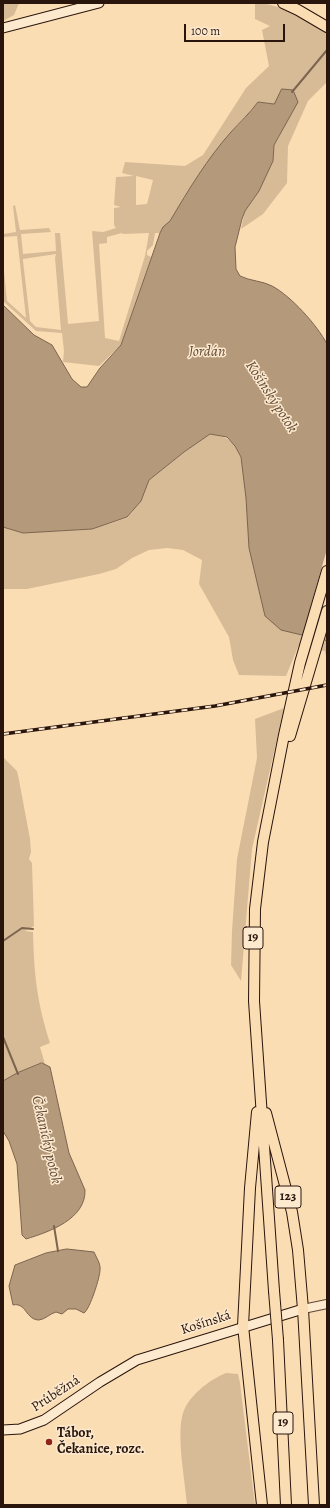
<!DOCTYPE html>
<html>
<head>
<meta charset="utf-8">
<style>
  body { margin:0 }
  #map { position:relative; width:330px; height:1508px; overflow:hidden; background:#fbddb4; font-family:Alegreya,serif }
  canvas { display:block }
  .frame { position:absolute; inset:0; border:4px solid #2a150c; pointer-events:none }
  .scale { position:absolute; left:184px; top:24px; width:101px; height:18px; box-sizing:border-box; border:2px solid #2a150c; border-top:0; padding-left:5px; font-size:12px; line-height:14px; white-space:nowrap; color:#2a150c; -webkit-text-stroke:3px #fce9ce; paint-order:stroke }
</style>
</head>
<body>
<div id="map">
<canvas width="330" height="1508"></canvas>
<div class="frame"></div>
<div class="scale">100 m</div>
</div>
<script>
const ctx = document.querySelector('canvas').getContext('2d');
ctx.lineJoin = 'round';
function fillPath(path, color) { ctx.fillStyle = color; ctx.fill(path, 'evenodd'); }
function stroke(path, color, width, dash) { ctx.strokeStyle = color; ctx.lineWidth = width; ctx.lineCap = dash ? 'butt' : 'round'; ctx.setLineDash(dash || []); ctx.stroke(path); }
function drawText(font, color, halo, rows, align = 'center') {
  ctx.font = font + ' Alegreya,serif'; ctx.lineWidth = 3; ctx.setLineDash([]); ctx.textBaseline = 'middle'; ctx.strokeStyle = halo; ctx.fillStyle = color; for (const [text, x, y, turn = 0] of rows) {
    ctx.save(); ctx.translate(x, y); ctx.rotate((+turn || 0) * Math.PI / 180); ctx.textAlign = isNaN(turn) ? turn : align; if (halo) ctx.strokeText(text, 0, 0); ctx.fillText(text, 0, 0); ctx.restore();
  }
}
fillPath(new Path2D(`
  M3,3H19L14,15L3,21Z
  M255,3C278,3 309,19 327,34V82L308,101L288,146L287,183L263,214L241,229L245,211L259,191L273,161L274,145L281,133L274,104L258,102C250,113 240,121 231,132C209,159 190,189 172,219C168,224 163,227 160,233H155L153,245L147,251V255L151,257L121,345L99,366L63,362L64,351L62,333L36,331L3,301V261L7,301L26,318L17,236L3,237V234L16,232L13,206L15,205L20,230L49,228L51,232L21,234L23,254L56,251L55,233H60L68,324L99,321L92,231L103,232L116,228L114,225V208L121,207L114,205L116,177L134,176L122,173L125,162L185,166L203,155L246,88L269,66L262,30L270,26L255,19ZM136,176L153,180L147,204L136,205ZM122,233L123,234L149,233L145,256L119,341L105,338L99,244L107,243V237ZM56,254L55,258L61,330L36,327L30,321L23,261V259Z
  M210,434C229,437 232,440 241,457L265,616L327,641V662L325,651L298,647L286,676L239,675L233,660L229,637L199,584L202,560L183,550L167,548L149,550L132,558L116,569L99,574L27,589H3V527L23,533L92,529L127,518L141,501L149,480L184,452Z
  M284,708L252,849L241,981L231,965L232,931L237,859L257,758L255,719Z
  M3,757L17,771L19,780L30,839L31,852L29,859L32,863L34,926L25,931L33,932C34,975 37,1002 50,1043L40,1047L45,1064L42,1063L18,1073L3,1081Z
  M226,1373L238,1374L240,1383L255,1505H187C185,1481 177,1439 182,1417C186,1397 209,1380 226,1373Z`), '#d7bb97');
const water = new Path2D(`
  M282,89L293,90L298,102L274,145L273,161L259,191L245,211L242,219L235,247L236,269L240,276C250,281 263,281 272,286C291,296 317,325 327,344V641L281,630L265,616L249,548L246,498L241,457L235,446L227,437L210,434L184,452L149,480L141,501L127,517L92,529L23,533L3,527V305L34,335L52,345L72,379L81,387H87L100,368L121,345L160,233L163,227L170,221C189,189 207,159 231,132C240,122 250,113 258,102L274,104Z
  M42,1063L50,1067L69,1153L85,1190C86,1219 49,1232 26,1239L22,1235L17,1164L9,1141L3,1131V1081L17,1073Z
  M67,1249L94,1252C96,1257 101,1264 100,1270C100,1277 90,1309 84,1313L76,1309H68L62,1314L56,1312C49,1314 46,1319 39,1320C26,1320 26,1302 13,1305L9,1286L15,1265L46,1253Z`);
fillPath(water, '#b4997b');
stroke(water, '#7d644f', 1);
fillPath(new Path2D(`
  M327,549V633L324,643L302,637Z`), '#fbddb4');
stroke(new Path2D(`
  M292,92L327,50
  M3,941L22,928L33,929
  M3,1037L18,1074
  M54,1226L58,1251`), '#7d644f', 2);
const tertiary = new Path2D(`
  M303,1309L327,1304`);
const secondary = new Path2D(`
  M3,28L99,3
  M3,1430L20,1429L44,1420L100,1382L137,1360L303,1309`);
const primary = new Path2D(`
  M283,3L298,10L327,27
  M290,736L327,611
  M257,1112L250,1188L243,1326L262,1505
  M266,1113L292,1212L298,1250L303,1309L314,1505
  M274,1291L254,1001L255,909L263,842L284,735L300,663L327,571
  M278,1340L286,1505`);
stroke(tertiary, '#5e4736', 10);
stroke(secondary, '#2a150c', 11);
stroke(primary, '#2a150c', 12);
stroke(tertiary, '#fce9ce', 8);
stroke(secondary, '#fce9ce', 9);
stroke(primary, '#fbddb4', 10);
const rail = new Path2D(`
  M3,734L215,706L327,685`);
stroke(rail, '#2a150c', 3.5);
stroke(rail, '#fce9ce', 2, [6]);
const primaryBridge = new Path2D(`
  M274,1291L278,1340`);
stroke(primaryBridge, '#2a150c', 12, []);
stroke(primaryBridge, '#fbddb4', 10);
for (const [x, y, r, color] of [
  [49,1442,4,"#8f2418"]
]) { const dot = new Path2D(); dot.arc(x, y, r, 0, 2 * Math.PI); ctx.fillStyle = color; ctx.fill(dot); stroke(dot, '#fce9ce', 1.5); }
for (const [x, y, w] of [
  [253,938,20],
  [288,1197,26],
  [283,1423,20]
]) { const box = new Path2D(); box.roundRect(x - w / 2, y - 11, w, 22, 3); ctx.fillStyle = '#fce9ce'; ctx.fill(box); stroke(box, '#2a150c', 1); }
drawText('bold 13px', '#2a150c', null, [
  ["19",253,938],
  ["123",288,1197],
  ["19",283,1423]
]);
drawText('14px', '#2a150c', '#fce9ce', [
  ["Košínská",206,1323,-18],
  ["Průběžná",56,1394,-33]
]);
drawText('bold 14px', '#2a150c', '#fce9ce', [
  ["Tábor,",57,1434],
  ["Čekanice, rozc.",57,1450]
], 'left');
drawText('italic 15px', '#614a38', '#fce9ce', [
  ["Jordán",207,352],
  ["Košínský potok",271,397,57],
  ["Čekanický potok",46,1140,77]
]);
</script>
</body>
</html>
